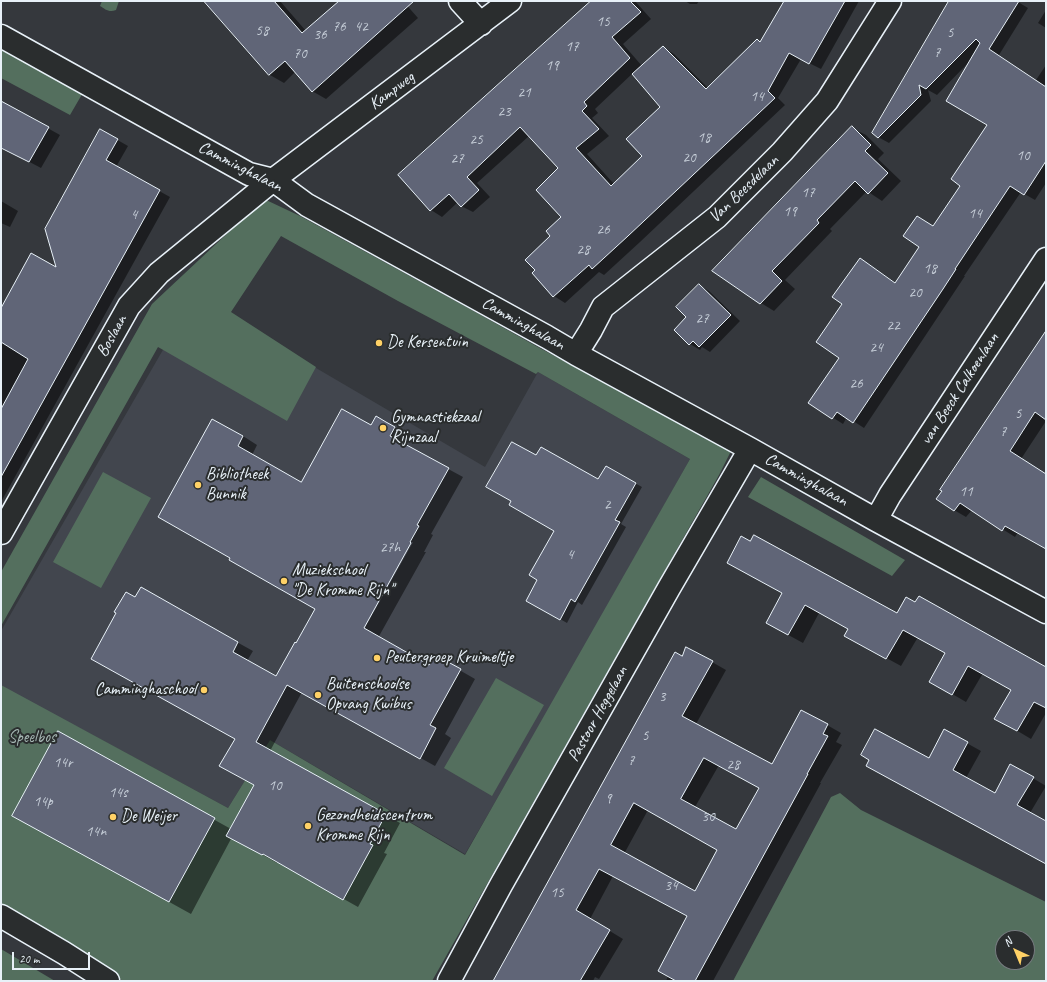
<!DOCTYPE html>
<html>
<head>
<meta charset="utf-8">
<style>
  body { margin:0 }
  #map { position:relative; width:1047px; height:982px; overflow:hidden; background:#35383d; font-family:Caveat,sans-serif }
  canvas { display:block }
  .frame { position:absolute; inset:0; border:2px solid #e8f1f8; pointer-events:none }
  .north { position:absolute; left:995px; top:930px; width:40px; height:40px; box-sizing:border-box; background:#2a2d2e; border:1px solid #767b7f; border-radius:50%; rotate:316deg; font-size:11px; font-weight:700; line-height:16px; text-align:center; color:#e8f1f8 }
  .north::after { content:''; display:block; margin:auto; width:14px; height:18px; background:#ffd166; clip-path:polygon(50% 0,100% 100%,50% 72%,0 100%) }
  .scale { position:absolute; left:12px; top:952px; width:78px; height:18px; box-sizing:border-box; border:2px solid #e8f1f8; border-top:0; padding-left:5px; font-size:12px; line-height:14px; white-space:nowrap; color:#e8f1f8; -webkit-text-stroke:3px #2a2d2e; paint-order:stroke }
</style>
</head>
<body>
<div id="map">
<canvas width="1047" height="982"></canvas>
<div class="frame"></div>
<div class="north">N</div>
<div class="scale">20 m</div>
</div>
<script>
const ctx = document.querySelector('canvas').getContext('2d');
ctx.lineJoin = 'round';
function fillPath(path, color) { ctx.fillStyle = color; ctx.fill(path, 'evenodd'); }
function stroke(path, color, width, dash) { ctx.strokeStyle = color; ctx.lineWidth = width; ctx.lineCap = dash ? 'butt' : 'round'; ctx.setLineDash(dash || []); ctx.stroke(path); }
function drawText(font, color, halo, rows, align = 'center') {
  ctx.font = font + ' Caveat,sans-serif'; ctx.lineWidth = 4; ctx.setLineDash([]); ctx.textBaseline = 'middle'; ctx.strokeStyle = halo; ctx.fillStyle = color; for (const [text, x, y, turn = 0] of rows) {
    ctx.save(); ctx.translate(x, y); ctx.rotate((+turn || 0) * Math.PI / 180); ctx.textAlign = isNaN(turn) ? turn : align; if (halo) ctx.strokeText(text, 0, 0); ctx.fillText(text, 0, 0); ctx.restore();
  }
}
fillPath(new Path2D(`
  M229,317L485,467L538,372L690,459L567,678L465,854L270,740L228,808L76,726L1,854V631L179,322Z`), '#42464e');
fillPath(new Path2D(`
  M102,1H119L116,10C109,13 105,9 100,6Z
  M1,37L88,84L70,115L1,78Z
  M264,199L300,216L470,309L536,346L731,451L719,475L432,981H123L1,905V685L228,808L270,740L465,855L690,459L538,372L536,374L398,301L281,236L231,312L316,367L287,421L158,347L1,626V572L152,304Z
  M103,472L151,498L101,588L53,562Z
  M761,477L905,560L892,576L748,497Z
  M496,678L544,705L492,796L444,768Z
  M840,793L861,810L1046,902V980L1041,981H733L831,797ZM1003,938H1027V962H1003Z
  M1,949L55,981H3L1,980Z`), '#546f5e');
fillPath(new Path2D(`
  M206,1H280L306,31L341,1H403L418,18L326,99L312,91L295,72L284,83L270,75Z
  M593,1H635L651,19L623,44L642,66L663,47L674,54L708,88L761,43L785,1H859L821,69L801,59L778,98L785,105L640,242L604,275L599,272L565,303L554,296L551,236L562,217L560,168L529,136L477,183L490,197L473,212L461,206L458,202L442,217L431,210L399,175ZM633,73L662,107L644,156L614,184L587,154L609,136L592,118L598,113L595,109Z
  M685,1H699L697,4H690Z
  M951,1H1019L1018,2L1028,8L999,55L1036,80L1046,65V183L1035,200L1021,192L964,276H965L864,428L847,417L843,424L810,403L841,358L843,304L861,260L871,266L896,283L962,186L988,125L969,62L937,95L928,90L931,101L889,143L878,137Z
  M1046,10V28L1038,23Z
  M1,102L60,135L41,168L22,158L1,149Z
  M852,128L866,135L884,153L878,159L901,181L882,201L867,191L830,229L832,231L785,280L795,289L774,311L761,303L713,271Z
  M100,130L128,146L116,167L170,197L1,502V310L58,269Z
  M1,201L18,211L10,227L1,223Z
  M699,285L709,291L740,321L710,352L702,347L700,350L690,344L688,317Z
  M1046,332V421L1021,459L1046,475V548L1018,532L1015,537L972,510L966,517L954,510Z
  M376,418L409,436L404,445L463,477L431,534L433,535L424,552H426L378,638L429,666L435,656L475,679L445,734L451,738L435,766L302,692L270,751L400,823L384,853L387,854L358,907L278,862L277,863L232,837L191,914L34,827L58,733L231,829L255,785L239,742L136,599L141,589L253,651L247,661L276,677L297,644L317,608L231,557L159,516L243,436L257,445L252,455L302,483L371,426ZM411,542H413L362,633L360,632Z
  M536,457L599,480L606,467L642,487L621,524L626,527L582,605L578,602L567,623L527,600L539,580L555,531Z
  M783,593L897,614L1046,668V713L1031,739L996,718L1012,689L983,673L966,702L930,681L946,653L918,637L901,666L859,643L849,629L819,613L803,643L781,631Z
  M682,657L712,662L726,670L696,724L772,766L827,725L841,733L836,742L842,745L820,783H821L713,981H666L668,976L688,916L613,876L590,919L623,939L599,979L595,977L593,981H494ZM719,765L760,788L737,830L695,807ZM648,810L719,849L695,893L624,854Z
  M945,731L981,751L966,778L995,794L1011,765L1046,786L1030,813L1046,822V863L929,760Z`), '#0007');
const building = new Path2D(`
  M204,1H274L302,33L339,1H414L312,92L285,61L269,75Z
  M591,1H630L641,12L612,37L630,58L584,102L587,106L582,111L599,129L576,148L611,186L642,156L626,139L660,107L632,74L663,46L706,89L757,39L760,42L784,1H845L809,64L789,53L768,91L775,98L628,236L592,269L589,265L553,297L532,273L535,270L525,260L550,236L546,231L561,217L536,190L558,168L520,127L467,177L479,190L461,207L449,194L430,211L398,175Z
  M949,1H1019L989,49L1046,87V161L1024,195L1010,186L955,269H956L943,289L853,423L837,412L832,419L808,403L839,358L816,342L842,304L832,297L860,258L895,283L919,247L903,236L917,216L933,226L960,186L951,179L987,125L946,101L980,43L976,39L926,89L919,85L921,95L878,138L872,133Z
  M1,101L49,127L29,162L1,148Z
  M852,126L871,145L865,151L888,173L868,194L855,181L817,220L819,223L772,271L782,281L760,304L712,271Z
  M100,129L118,139L106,160L160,190L1,477V409L28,359L1,342V308L31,253L56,267L45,229Z
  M699,284L731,315L699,347L693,341L689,345L674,330L686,317L676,307Z
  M1046,331V420L1035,412L1010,451L1046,474V549L1005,526L1002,531L960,503L954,511L936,499L942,491L940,490Z
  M342,409L371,425L376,416L386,422L395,427L390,436L449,468L417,525L419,526L410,542L411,543L364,628L429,665L435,655L461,669L430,725L436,728L420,759L287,685L256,742L386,814L370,844L373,845L343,900L263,854L262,855L226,836L254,785L219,766L235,739L91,659L116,613L114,612L126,592L135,597L141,587L238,642L233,652L276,676L295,642L296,643L315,609L229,560L230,558L158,517L212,419L243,436L238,446L301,482Z
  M512,442L536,455L541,447L598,479L606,466L636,483L615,520L620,522L575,602L571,599L560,620L526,601L537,580L529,575L554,531L509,505L511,501L486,487Z
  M754,535L897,613L906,597L915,602L919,596L1046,667V708L1034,702L1017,731L994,719L1011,690L968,666L952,695L929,682L945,653L903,630L886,659L844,636L848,629L805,605L788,635L766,623L782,593L727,563L741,536L750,541Z
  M686,647L713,661L682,716L772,764L801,710L828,724L823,734L828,736L807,774H808L695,981H676L658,971L687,916L599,869L576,910L610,930L580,981H493L675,652L682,656ZM704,758L759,788L736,829L681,799ZM634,803L717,850L695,891L611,845Z
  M875,729L929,758L944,729L968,742L953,770L995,793L1010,764L1034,777L1017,805L1046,821V864L866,766L869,760L861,755Z
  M58,731L215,818L169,902L12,816Z`);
fillPath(building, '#606577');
stroke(building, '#e8f1f8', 1);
const street = new Path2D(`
  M460,1L481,24
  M1,36L249,174L273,180L307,205L547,337L576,354L750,449L876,520L1046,612
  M576,354L591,330L603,307L717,217L782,152L827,101L890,1
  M876,520L890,495L1046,259
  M1,533L129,306L159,273L273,180L510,1
  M1,916L64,953L108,981
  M449,981L501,885L669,588L750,449`);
stroke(street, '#e8f1f8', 25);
stroke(street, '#2a2d2e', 22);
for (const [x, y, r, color] of [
  [379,343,4,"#ffd166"],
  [383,428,4,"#ffd166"],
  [198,485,4,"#ffd166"],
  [284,581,4,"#ffd166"],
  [377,658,4,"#ffd166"],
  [204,690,4,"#ffd166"],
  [318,695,4,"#ffd166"],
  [113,817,4,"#ffd166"],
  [308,826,4,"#ffd166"]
]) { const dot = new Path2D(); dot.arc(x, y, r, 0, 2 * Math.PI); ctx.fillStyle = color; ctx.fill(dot); stroke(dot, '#2a2d2e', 1.5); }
drawText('15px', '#c6ced8', null, [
  ["15",603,22],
  ["76",339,27],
  ["42",361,27],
  ["58",262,31],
  ["5",950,33],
  ["36",320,35],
  ["17",572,47],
  ["7",937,53],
  ["70",300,54],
  ["19",552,66],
  ["21",524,93],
  ["14",757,97],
  ["23",504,112],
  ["18",704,138],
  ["25",476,140],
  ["10",1023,156],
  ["20",689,158],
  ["27",457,159],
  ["17",808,193],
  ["19",790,212],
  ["14",975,214],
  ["4",134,215],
  ["26",603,230],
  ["28",583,250],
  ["18",930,269],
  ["20",915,293],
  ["27",702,319],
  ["22",893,326],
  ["24",876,348],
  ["26",856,384],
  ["5",1018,414],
  ["7",1003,432],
  ["11",966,492],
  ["2",607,505],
  ["27h",390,548],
  ["4",570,555],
  ["3",662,697],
  ["5",645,736],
  ["7",631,761],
  ["14r",63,763],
  ["28",733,765],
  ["10",275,786],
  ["14s",118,793],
  ["9",608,799],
  ["14p",43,802],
  ["30",708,817],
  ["14n",96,832],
  ["34",671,886],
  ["15",557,893]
]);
drawText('17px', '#e8f1f8', '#2a2d2e', [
  ["Kampweg",392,91,-37],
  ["Camminghalaan",240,167,27],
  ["Van Beesdelaan",744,189,-44],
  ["Camminghalaan",523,324,29],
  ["Boslaan",112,336,-61],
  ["van Beeck Calkoenlaan",960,389,-57],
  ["Camminghalaan",806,480,29],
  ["Pastoor Heggelaan",598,714,-61]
]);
drawText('17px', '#e8f1f8', '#2a2d2e', [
  ["De Kersentuin",387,343],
  ["Gymnastiekzaal",391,418],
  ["Rijnzaal",391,438],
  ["Bibliotheek",206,475],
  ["Bunnik",206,495],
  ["Muziekschool",292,571],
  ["\"De Kromme Rijn\"",292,591],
  ["Peutergroep Kruimeltje",385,658],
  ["Buitenschoolse",326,685],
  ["Opvang Kwibus",326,705],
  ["Camminghaschool",196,690,"right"],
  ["Gezondheidscentrum",316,816],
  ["Kromme Rijn",316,836],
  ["De Weijer",121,817]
], 'left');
drawText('17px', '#a5b6b3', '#2a2d2e', [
  ["Speelbos",32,738]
]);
</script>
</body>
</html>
